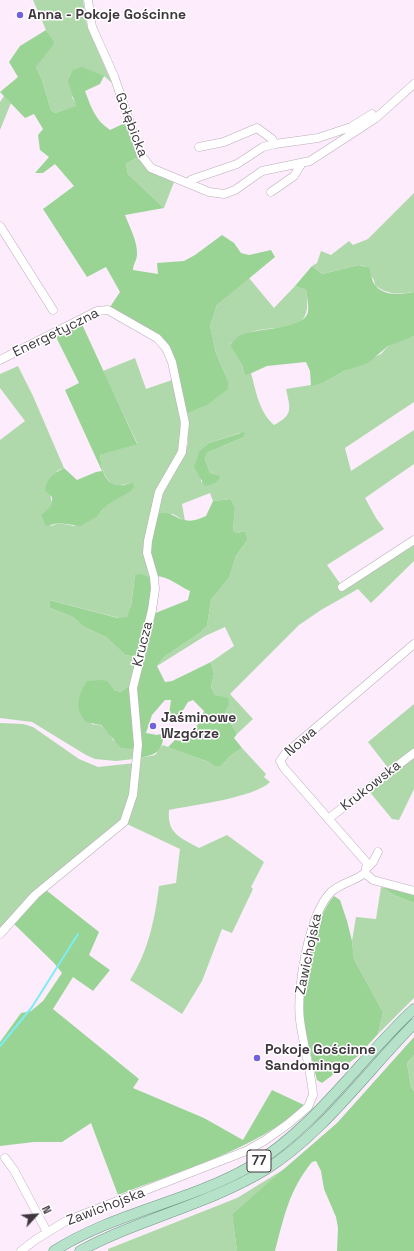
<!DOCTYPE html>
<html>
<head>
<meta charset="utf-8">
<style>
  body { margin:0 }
  #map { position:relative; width:414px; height:1251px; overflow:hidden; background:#fcecfc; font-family:"Space Grotesk",sans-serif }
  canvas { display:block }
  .north { position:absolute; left:16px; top:1195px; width:40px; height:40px; -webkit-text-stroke:3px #fff; paint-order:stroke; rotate:64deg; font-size:11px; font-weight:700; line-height:16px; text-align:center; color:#3e373e }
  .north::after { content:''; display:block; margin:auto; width:14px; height:18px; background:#3e373e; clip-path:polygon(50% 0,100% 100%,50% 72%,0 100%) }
</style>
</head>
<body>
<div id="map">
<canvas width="414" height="1251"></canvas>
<div class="north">N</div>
</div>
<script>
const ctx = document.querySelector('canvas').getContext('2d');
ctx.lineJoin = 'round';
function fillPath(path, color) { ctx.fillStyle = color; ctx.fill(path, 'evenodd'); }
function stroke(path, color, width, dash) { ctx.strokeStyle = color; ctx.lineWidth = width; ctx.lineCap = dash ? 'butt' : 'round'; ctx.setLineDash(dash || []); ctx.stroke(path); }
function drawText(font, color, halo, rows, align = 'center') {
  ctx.font = font + ' "Space Grotesk",sans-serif'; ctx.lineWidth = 3; ctx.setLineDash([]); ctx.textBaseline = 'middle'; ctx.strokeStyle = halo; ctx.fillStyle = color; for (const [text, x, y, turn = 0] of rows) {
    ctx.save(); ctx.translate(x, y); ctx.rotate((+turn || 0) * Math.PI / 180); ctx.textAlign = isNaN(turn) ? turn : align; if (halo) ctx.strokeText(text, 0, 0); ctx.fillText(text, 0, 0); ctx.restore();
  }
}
fillPath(new Path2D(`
  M33,0H83L87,26L112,83L104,76L72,97L77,106L55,113L51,110L42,80L36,67L53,42L46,30Z
  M4,96L11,103L0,130V102Z
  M138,157L148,169L174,182L164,208L128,174L126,164Z
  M414,193V292C398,294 387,295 375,285L374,280L364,266L359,265L322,274L312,266L317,263L321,251L331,255L349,241L353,245L368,239Z
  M249,278L274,308L295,286L306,290C314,337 282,323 251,332C244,334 237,340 230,344L242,365L245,376L251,373C256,391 259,412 274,425C294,415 290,408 286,389L323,383L344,371L381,354L388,346L396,341L414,336V402L345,448L351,471L414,430V464L365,498L376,518L384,529L327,565L341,585L414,538V561L371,603L358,589L321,610L299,625L230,694L253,719L237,734L225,713L229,705L220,697L215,695L211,687L214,674L211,662L234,646L225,627L205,636L157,666L164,657L201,632L207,626L211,600L229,578L236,556L248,539L245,531L237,533L233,530L235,508L231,499L213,501L210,493L182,504L185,521L173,514L155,518L160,494L184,456L188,443L186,414L206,405L228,381L216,353L210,326L217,305ZM240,433L244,437L207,453L205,459L210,473L218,475L201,482L200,450L209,443Z
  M135,358L146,389L172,380L180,414V445L175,459L156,493L152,578L135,575L130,613L127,617L123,619L49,600L50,608L73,617L84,627L106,637L125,655L137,657L131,684L121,692L114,690L91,724L100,725L109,733L113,740L136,749L134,759L116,761L95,759L86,755L32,722L0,718V440L25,421L0,388V374L18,366L33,396L64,468L57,471L50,494L52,503L50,509L45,512L51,526L59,523L74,526L102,511L106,505L122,496L130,483C107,491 102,473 100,455L137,443L103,371Z
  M414,704V748L389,769L368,742Z
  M0,723L23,724L33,727L79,759L98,767L135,763L128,803L121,823L0,931Z
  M163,745L209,762L214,766H221L230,756L242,748L266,774L264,777L270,782C254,798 192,805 169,810C167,834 180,837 199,848L227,835L264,862L251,887L253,889L232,933L222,929L202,981L182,1014L130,980C148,952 155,919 159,886L176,883L180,849L127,824L140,758L155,755Z
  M414,757V789L399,820L392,819L369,791Z
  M381,887L396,896L414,903V998L378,1034L383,1012L354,959L352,941L356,917L376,919Z
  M414,1055V1091L411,1087L407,1063Z
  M286,1168L232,1214L237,1251H108V1249L237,1198Z`), '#afd9ab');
fillPath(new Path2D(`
  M46,30L54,42L53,45L36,67L42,80L51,110L55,113L76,106L68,81L73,70L82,67L104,76L100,84L85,91C91,107 95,120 110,130L127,122L138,157L126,164L128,174L164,208L125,215C129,226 138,242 137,255C137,260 133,264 133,270L158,274L157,263L184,261L195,255L222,235L234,243L241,253L249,255L271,250L275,257L217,305L210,326L216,353L228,381V389L207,405L186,414L175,363L172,351L167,343L161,336L110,307L120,292L106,267L87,277L43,209L74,186L55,164L43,173H35L49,157L40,150L38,135L43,129L34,114L25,118L0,92L18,77L9,62L20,46Z
  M359,265L369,268C371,273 372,282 375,285C384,297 402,294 414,292V336L388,346L368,363L344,371L323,383L311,386L310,371L306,362L267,366L245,376L242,365L230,345C233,342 236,338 239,336C254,327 304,331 308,312C309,305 307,297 306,290L295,286L312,266L322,274Z
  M81,322L137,444L100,455C102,468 103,485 121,485C125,486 128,483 133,483L134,487L131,491L107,505L96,517L80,526L59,523L46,526L41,515C48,509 53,507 52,497L45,490C46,479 54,473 64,468L77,480L96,472L102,471L65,390L79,383L55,335Z
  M244,432V437L207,453L205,459L210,473L218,475L220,478L215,483L205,486L194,467L200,450L209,443Z
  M231,499L235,508L233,530L237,533L245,531L248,539L236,556L229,578L211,600L207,626L201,632L164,657L157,666L165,682L172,681L211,662L214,674L211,687L215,695L228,698L229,705L225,713L237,734L234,738L242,748L230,756L221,766H214L209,762L168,747L175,740L187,742L200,721L204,711L193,700L188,702L177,720L168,722L171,700H165L152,715L146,733L157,735L164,733C162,752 158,754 140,758V727L136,707V691L153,614L188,600L190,591C178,586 169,576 155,576L149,553L155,518L161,513C172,512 175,518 185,520C192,522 199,519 206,516L213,501Z
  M140,574L152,578L153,595L137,657L125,655L106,637L84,627L73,617L50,608L49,600L118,618L127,617L131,606L135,575Z
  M101,680L107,681L114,690L121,692L131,684L136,749L121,748L101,725L86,722C74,709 78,695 87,681Z
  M381,887L414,894V903L396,896Z
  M46,890L99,932L89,955L110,970L93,991L73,977L53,1009L139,1079L133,1088L204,1118L243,1140L272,1090L304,1105C259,1149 176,1172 118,1195L91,1123L62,1142H34L0,1146V1042L21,1013L31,1011L43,1001L62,973L54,963L14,924Z
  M334,896L340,900L347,921L352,941L354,959L383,1012L378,1034L358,1056L322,1083L317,1080C312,1060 304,1029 303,1009C302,980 315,916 334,896Z
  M414,1037V1055L407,1063L411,1087L414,1091V1251H337L338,1228L336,1217L324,1189L321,1171L316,1161L312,1162C289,1190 284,1217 275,1251H237L232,1214L337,1123Z`), '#9ad495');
stroke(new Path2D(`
  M0,1046L32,1007L78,934`), '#7beef3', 2);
const minor = new Path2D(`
  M88,0L92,27L114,76L141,155L151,168L209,192L224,194L235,190L262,171L310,161L376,118L414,84
  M199,147L224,142L257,128L272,139L275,144
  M189,184L191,180L196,178L237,164L263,147L275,144L318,138L351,127L372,114
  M271,192L294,176L302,163
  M0,226L53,310
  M0,360L97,311L108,310L157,338L166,348L172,362L185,423L182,452L159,492L148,541L147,553L154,577L155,589L152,610L133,688L138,745L133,795L124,822L35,895L0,934
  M342,587L414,540
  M328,819L414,753
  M368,867L373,862L378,852
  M365,873L367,863L284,768L280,761L285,754L414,644
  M5,1158L14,1170L47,1232
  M21,1251L35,1240L66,1221L246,1151L264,1141L288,1124L308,1107L313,1095C311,1070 303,1045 300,1020C296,990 309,914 331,892C341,883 355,881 365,873L373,880L414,891`);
const major = new Path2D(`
  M54,1251C115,1212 189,1202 251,1166C316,1127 359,1060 414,1009
  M80,1251C139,1219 207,1205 265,1170C322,1135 367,1071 414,1024`);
stroke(minor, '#bbacbb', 9);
stroke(major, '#6d9a82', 11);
stroke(minor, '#fff', 8);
stroke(major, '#b6e2ca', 10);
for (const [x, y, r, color] of [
  [20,15,4,"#7361dc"],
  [153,726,4,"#7361dc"],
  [257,1058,4,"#7361dc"]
]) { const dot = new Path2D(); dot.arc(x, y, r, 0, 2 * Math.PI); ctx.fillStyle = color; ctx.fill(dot); stroke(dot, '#fff', 1.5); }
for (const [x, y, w] of [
  [259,1161,24]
]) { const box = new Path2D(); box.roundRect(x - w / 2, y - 11, w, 22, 3); ctx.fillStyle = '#fff'; ctx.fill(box); stroke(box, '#3e373e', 1); }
drawText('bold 13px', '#3e373e', null, [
  ["77",259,1161]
]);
drawText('bold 14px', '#3e373e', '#fff', [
  ["Anna - Pokoje Gościnne",28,15],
  ["Jaśminowe",161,718],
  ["Wzgórze",161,734],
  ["Pokoje Gościnne",265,1050],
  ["Sandomingo",265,1066]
], 'left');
drawText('14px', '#3e373e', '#fff', [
  ["Gołębicka",131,125,69],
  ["Energetyczna",56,333,-26],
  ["Krucza",143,644,-76],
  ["Nowa",301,742,-41],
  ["Krukowska",371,786,-38],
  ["Zawichojska",309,954,-78],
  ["Zawichojska",106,1207,-21]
]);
</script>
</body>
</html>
